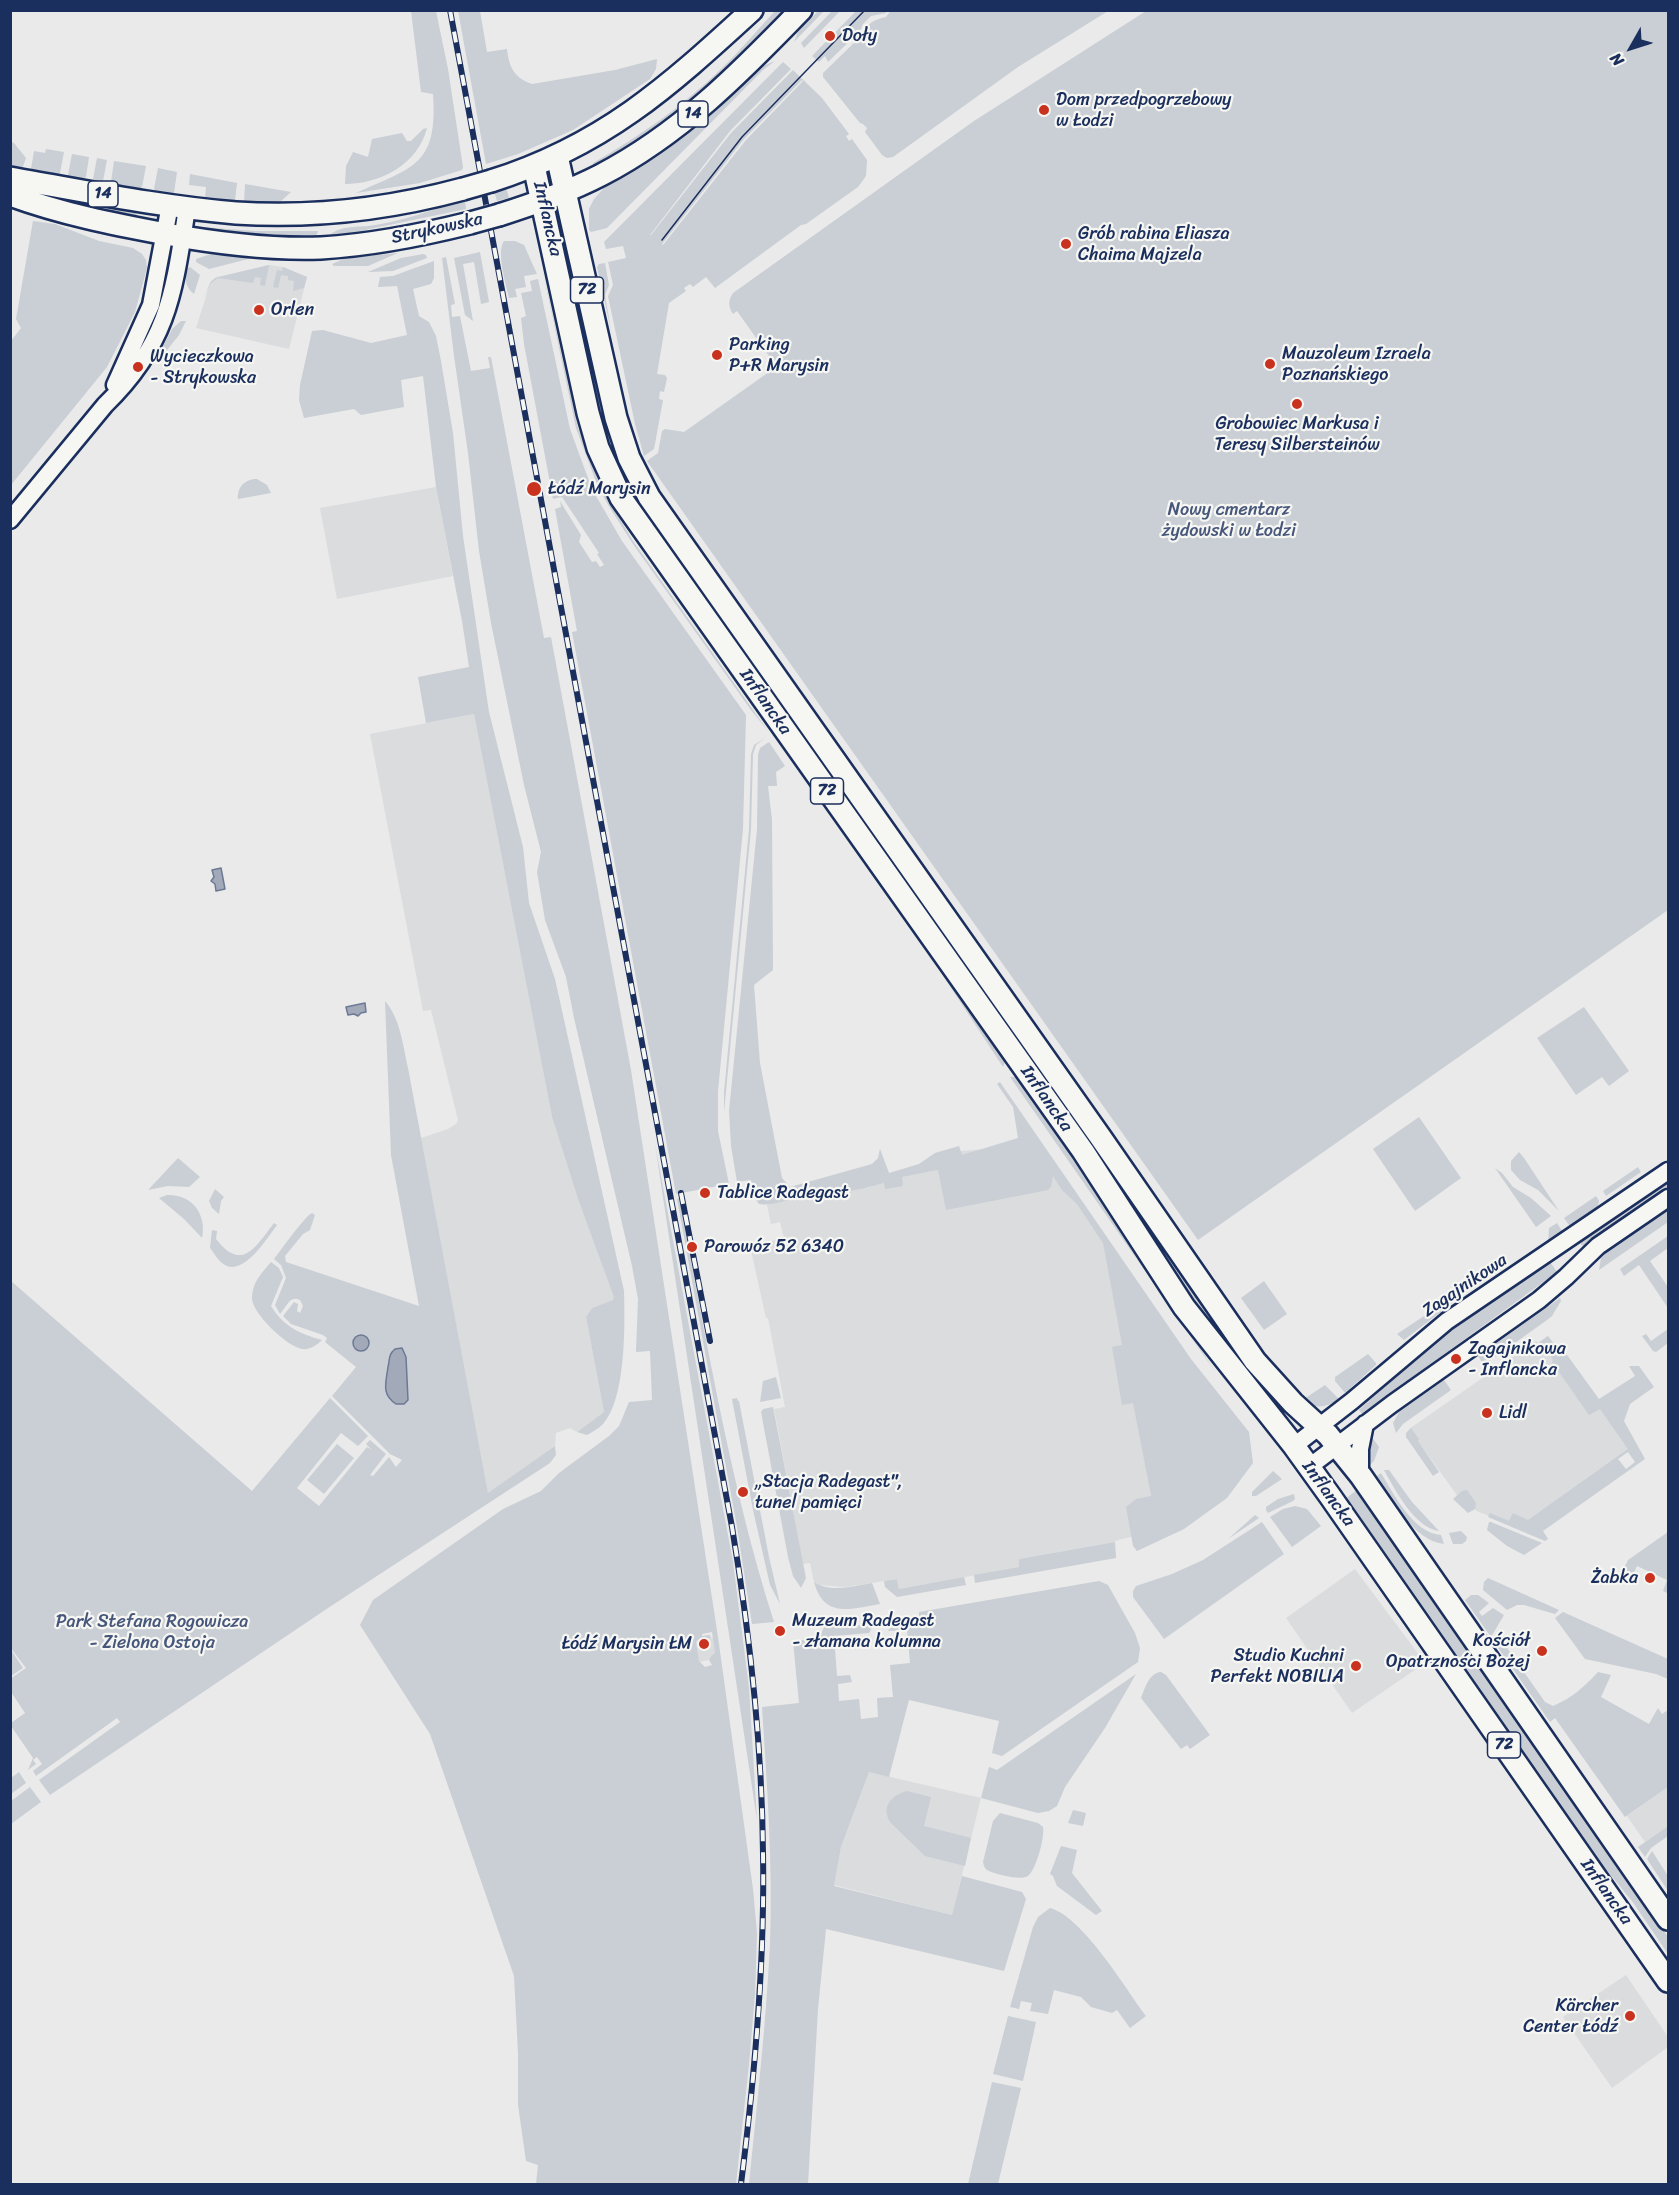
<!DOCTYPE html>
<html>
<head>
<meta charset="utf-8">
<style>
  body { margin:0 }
  #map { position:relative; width:1679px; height:2195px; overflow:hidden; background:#e9eae9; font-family:Sriracha,sans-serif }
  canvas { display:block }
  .frame { position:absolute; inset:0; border:12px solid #1b2f5e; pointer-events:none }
  .north { position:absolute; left:1601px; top:18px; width:60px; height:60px; -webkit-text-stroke:4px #f6f6f2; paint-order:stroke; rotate:231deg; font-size:16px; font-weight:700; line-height:24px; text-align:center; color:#1b2f5e }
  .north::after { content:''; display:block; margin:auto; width:21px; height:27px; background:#1b2f5e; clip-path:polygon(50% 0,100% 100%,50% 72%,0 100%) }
</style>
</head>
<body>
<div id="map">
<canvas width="1679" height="2195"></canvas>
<div class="frame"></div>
<div class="north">N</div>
</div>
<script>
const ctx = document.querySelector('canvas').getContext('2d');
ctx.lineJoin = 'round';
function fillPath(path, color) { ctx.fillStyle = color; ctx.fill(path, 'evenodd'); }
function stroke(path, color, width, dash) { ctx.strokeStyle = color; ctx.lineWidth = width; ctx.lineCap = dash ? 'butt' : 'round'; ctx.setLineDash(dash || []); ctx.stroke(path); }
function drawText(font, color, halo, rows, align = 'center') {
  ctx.font = font + ' Sriracha,sans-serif'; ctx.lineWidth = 4.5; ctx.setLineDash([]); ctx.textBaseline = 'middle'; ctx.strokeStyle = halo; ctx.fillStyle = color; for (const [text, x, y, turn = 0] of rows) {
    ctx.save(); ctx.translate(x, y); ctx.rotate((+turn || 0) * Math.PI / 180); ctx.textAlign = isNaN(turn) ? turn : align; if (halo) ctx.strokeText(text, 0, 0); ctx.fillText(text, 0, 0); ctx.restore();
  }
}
fillPath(new Path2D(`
  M269,265L283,267L307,277L289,349L196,328L211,281L217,277Z
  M436,487L453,576L337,599L320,508Z
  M474,714L552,1117L578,1199L615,1297L613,1300L592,1308L586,1317L604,1412L577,1432L570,1428L556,1433L555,1446L488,1494L421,1138L448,1129L456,1124L458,1120L431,1010L423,1011L370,734Z
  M1038,1145L1102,1236L1151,1496L1142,1534L1115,1541V1542L1019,1559L1020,1567L899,1589L897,1579L845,1587L820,1585L814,1582L810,1563L803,1564L774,1409L785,1407L768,1318H766L750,1246L784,1238L780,1222L771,1224L767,1205L803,1197L871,1187L884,1183L903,1186L901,1177L938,1170L935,1153Z
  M1548,1336L1630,1449L1518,1528L1477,1511L1457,1495L1409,1429L1536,1341L1538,1343Z
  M1355,1569L1425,1663L1352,1713L1286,1618Z
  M713,1638L716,1653L711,1656L709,1660L699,1662L696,1641Z
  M869,1772L981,1798L952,1915L834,1885L841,1847Z
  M1668,1787V1826L1645,1842L1627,1816Z
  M1626,1975L1668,2037V2047L1612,2088L1563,2017Z`), '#dadcde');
fillPath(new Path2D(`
  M891,10H1108V11L1018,67L893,157L887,158L882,155L865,132L867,128L863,124L860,123L823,77V73L857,40L860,42L866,37L863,34C868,22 874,20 886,17Z
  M411,11H436L448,69L463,167L462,170L420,183L356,193C413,167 438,166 433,94L421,92Z
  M458,11H480L487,52L507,49C509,67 514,78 532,84L615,70L657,59L656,69L650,79L573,130L518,154L486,164Z
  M775,11H787C740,58 694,104 638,141C624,150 609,160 594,166L593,163C640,136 683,106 722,68C741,50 757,30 775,11Z
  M818,11H824L794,42L798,32Z
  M832,11H840L804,48L801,43Z
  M856,11H887L886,13L871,16L863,24L860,31L828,62L825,56L819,62L812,56Z
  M1146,11H1668V910L1198,1240L647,461L658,453L662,431L665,429L684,432L769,372L766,368L774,363L737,311L733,314C728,307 728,300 733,293L974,121Z
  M775,61L763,70L607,228L591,232L589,230V209L594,199L604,188L638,168L691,131L763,66Z
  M783,62L791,69L730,131L650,235H651L731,133L793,70L822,98L849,134L846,136L849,141L852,139L867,160L866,176L858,187L806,224L801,225L715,288L706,277L693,287L690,284L684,288L686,291L669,303L657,374L665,375L667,378L664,392L660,391L659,399L663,400L654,449L644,456L635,424L608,296L613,285L608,262L626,258L623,246L606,249L604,242ZM802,80L803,81L746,140L663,245L662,244L744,139Z
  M427,128C418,164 381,184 345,184L346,166L353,152L368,157L372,139L402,133L407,141H411L423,129Z
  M11,142L14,143L26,158L22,169L11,167Z
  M46,149L64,152L60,173L58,175L32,171L31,169L34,151L45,153Z
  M72,154L89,157L86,177L83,179L69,177L68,175Z
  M97,158L107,160L103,181L101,183L94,181L93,179Z
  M114,161L146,166L142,187L140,189L113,185L111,182Z
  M158,168L177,172L174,193L172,194L156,191L154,189Z
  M190,174L237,183L235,200L233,202L205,198L206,187L189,185Z
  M245,184L291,192L280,202H244Z
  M506,187L509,198L497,201L494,191Z
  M32,192L137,211L136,218L71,207Z
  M465,201L466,209L336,236H329C338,226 356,227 369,226C402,222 432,209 465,201Z
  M33,221L55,224L99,241L133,248L142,254L146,260L147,268L135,312L107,367L11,485V341L21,328L16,319Z
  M202,227L255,231H318L316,237C278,236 240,234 202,229Z
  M504,241H515L524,245L537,274L524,276L526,287L515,289L517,297L509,298C506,284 496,252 504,241Z
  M480,252L489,302L481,304L474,262L463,264L473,321L465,315L454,258Z
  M398,253L368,266H334L332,264L346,258Z
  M211,254L252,258L209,269L196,262V259Z
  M423,254L426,255L427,258L393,271L368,272L401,258Z
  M563,255H567L595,389L618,451L1285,1405L1281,1409L1167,1269L635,507L606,448Z
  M446,257L455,304L451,305L452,317L460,316L471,371L490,368L488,357H491L544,638L551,637L631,1070L718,1637L753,1889L757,1933L755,1994L749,2064L736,2184H536L538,2165L526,2161L518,2105V2053L514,1976L430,1734L360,1625L373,1600L503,1509L541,1491L559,1473L609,1436L619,1426L629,1402L652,1400L650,1351L636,1352L638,1299L632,1266L574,1018L566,977L545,920L537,872L541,852L524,785L491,623L479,551L468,453L454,356L442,258ZM712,1632L715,1653L711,1656L709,1660L712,1665L705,1667L699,1661L696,1641L711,1638L710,1635L702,1636V1634Z
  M434,261V278L431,284L413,289L419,316L429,322L436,336L441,361L453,433L463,536L489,712L523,847L529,903L555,979L624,1291C625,1324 626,1399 603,1424C598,1429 592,1432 587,1435L577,1432L604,1412L586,1317L592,1308L613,1300L614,1297L578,1199L552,1117L474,714L426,723L418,677L469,667L462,621L436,487L423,376L401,380L404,407L361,415L354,409L304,418L299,400L300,385L312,331L323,330L371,343L407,335L397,286L378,287L380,277L393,276Z
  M605,263L609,285L605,295L611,330L597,267L599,264Z
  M269,265L265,286L260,285L261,278L255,277L253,283L218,278L211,283L204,298L210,283L215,278Z
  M190,267L200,275L194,294C185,287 184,278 188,268Z
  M283,267L307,277L304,288L293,291L294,281L288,280V276L281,275L278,288L273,287L277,270L282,271Z
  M542,267L578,428L600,486L633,541L768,731L751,710L633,544L610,508L598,487L576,428Z
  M538,279L570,429L592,489L622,541L746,715L743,829L718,1091V1131L729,1184L676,1194L572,632L577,631L555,509L561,507L560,501L581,535L579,542L592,562L596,561L600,567L604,565L597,554L599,553L562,497L553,499L524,344L521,318L526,316L521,293L532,291L530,281Z
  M181,321H186L179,335L159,360L157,359L172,329Z
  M257,479L267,485L271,493L238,499C237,487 245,479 257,479Z
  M765,738L756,745L753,754L751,829L724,1112V1092L749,829L751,754L754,745Z
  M769,742L785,766L776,772L777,786H768L772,820L773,970L754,985L760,1063L782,1178L790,1187L872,1164L878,1158L880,1149L889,1173L919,1164L935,1153L959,1146L962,1155L1018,1138L1013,1107L997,1084L1000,1082L1191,1359L1249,1432L1253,1463L1227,1498L1184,1529L1137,1551L1133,1546L1126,1507L1136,1499L1151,1496L1133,1403L1122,1405L1112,1347L1122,1345L1103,1243L1077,1204L1062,1190L1053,1176L1051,1187L1048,1190L946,1210L938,1170L902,1177L903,1186L885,1189L884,1183C856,1192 828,1193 800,1198C786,1200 773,1206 759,1204L754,1197L751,1180L737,1182L731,1146L729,1111L757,829L758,755L760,748Z
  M892,898L1007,1057L1003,1067Z
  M385,1001C400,1018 403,1045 408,1068L488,1493L555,1446L556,1455L550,1463L331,1606L50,1795L39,1780L120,1722L117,1718L36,1776L33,1771L42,1764L37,1757L33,1760L36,1764L28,1770L33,1758L11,1726V1723L25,1713L11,1692L10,1679L26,1668L10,1647L11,1281L252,1491L330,1398L368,1436L358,1446L341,1433L297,1488L319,1506L367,1447L372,1450L366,1444L370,1440L386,1454L370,1475L373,1476L389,1457L396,1467L402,1460L390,1454L332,1396L356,1367L325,1342L327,1338L323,1335L291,1324L283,1316L294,1302L298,1304L297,1311L300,1313L303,1306L300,1300C289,1295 287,1307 280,1314L275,1305L286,1278L281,1265L274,1259C281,1250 305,1216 312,1213L315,1215L310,1230L303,1234L285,1256L286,1262L419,1306L391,1155Z
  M1584,1007L1629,1071L1609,1086L1602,1077L1576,1095L1537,1038Z
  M1010,1077H1021L1091,1176L1214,1370Z
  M1419,1117L1461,1178L1415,1211L1373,1149Z
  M655,1144L733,1562L749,1688L757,1820Z
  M1519,1152L1524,1158L1559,1211L1538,1190L1520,1180L1511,1170V1161Z
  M178,1158L200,1177L189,1187L168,1186L148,1190Z
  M1638,1167L1641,1172L1606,1196L1603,1191Z
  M1495,1168L1502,1173L1513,1187L1531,1198L1551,1216L1536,1227Z
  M1668,1181V1188L1584,1246L1581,1245V1241Z
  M215,1189L224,1197L221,1201L219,1214L212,1208L209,1201Z
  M167,1195C192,1194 207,1214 202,1238L184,1219L159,1198Z
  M1596,1196L1599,1201L1597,1210L1573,1227L1569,1225L1564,1218Z
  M679,1198C707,1341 730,1484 774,1622L752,1624L737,1527L677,1199Z
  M1668,1209V1222L1599,1270L1601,1258L1606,1253Z
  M274,1223L277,1225C267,1238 246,1273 227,1266C219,1263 215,1254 210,1248L212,1230L217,1231L216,1239C242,1272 255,1248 274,1223Z
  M1557,1223L1562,1231L1561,1235L1548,1244L1549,1228Z
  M1668,1236V1248L1650,1261L1668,1287V1308L1639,1265L1624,1276L1620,1269Z
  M271,1262L279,1268L283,1277L271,1306C283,1326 300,1334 322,1340C317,1345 310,1350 302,1349C286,1346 252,1313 252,1298C252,1282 262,1273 271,1262Z
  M1550,1262L1557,1272L1542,1283L1362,1414L1359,1410L1436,1341Z
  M1264,1281L1287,1314L1264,1330L1241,1298Z
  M1454,1296L1455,1301L1404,1340L1397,1334Z
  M1560,1298L1561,1301L1552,1316L1547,1320L1484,1365L1478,1356Z
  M1668,1329V1343L1656,1352L1653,1351L1642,1336L1646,1334L1651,1341Z
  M1548,1336L1558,1350L1562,1348L1599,1399L1635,1376L1629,1366H1639L1654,1387L1630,1404L1624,1421L1645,1459L1543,1531L1548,1539L1545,1541L1488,1517L1490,1513L1509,1521L1513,1513L1528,1520L1628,1449L1600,1409L1589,1415L1552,1362L1553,1360L1542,1344L1538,1343ZM1628,1452L1635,1462L1626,1469L1618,1459Z
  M1368,1354L1376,1363V1365L1345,1393L1335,1381V1377Z
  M776,1377L781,1398L760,1402L763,1381Z
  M1444,1380L1451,1390L1403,1424L1396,1433L1393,1423L1399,1412Z
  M1325,1385L1339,1399C1327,1408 1315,1409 1301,1401Z
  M737,1398L738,1401H739L769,1557L780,1604L770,1585L753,1510L732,1399Z
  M773,1407L806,1578L801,1588L793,1576L788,1557L761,1412L763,1409Z
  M1411,1428L1419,1439L1418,1441L1439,1472L1433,1476L1406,1437V1433Z
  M1371,1436L1379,1447L1374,1461L1370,1465L1367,1456Z
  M337,1444L354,1458L324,1494L307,1480Z
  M1384,1470H1389L1412,1502L1439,1531C1415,1528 1395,1490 1384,1470Z
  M1273,1471L1282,1479L1256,1496H1252V1492Z
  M1381,1473C1393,1493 1414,1534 1441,1535L1444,1544C1412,1540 1394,1500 1377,1476Z
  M1357,1490L1668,1937V1954L1632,1901L1584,1843L1345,1499Z
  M1467,1490L1476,1503L1475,1509L1468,1513L1453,1499L1462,1491Z
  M1294,1494L1295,1499L1293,1501L1268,1513L1266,1510V1507L1278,1499Z
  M1295,1506L1307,1509L1321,1526L1292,1547L1270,1517L1283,1509Z
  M1255,1515L1259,1518L1228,1539Z
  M1262,1522L1284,1554L1164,1639L1133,1597V1591L1136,1586L1172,1574L1203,1560Z
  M1489,1522H1491L1542,1543L1524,1555L1507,1546L1487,1530Z
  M1461,1531L1467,1537L1466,1541L1462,1544H1453L1449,1533Z
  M1668,1532L1667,1593L1663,1591L1667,1580L1637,1566L1632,1577L1622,1572L1628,1560Z
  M1115,1542L1116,1558L975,1583L974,1575L1019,1567V1559Z
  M964,1577L966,1585L897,1597L885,1587L884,1581L897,1579L899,1589Z
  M1488,1578L1559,1610L1555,1614L1524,1605H1517L1507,1610L1483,1590L1484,1582Z
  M1099,1581L1108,1585L1135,1633L1140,1648L1138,1662L1002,1756L992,1753L999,1721L909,1700L889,1777L869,1772L841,1847L834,1886L952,1915L962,1876L1022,1892L1026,1899L1004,1971L826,1929L818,2009L808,2184H749C757,2104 766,2024 770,1944C773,1865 767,1785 762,1707L799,1703L793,1641L818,1639L826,1624L847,1627L875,1623L869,1633L834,1636L837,1676L850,1675L852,1682L838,1684L839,1701L859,1699L861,1719L878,1717L877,1698L893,1697L890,1665L910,1663L907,1630L888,1631L896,1620L919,1616V1612Z
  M814,1582C830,1593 854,1586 872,1583L880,1604C851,1609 824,1619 814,1582Z
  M1471,1595H1478L1489,1603L1479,1612L1482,1616L1493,1608L1504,1615L1491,1637L1465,1600Z
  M1563,1612L1668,1659V1679L1656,1674L1585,1659L1555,1618Z
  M1500,1638L1545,1702L1553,1706C1572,1698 1584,1687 1598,1672L1611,1675L1601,1697L1649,1724L1658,1708L1662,1714L1668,1710V1787L1625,1817L1555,1718L1550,1722L1494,1642Z
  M11,1650L23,1668L11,1676H10Z
  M1161,1672L1166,1675L1210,1735L1190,1749L1187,1745L1181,1749L1141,1698C1145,1688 1149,1673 1161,1672Z
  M1136,1674L1105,1728L1065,1787L1057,1806L1049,1811L1038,1813L981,1798L989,1767L997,1770Z
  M19,1772L26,1783L11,1794V1778Z
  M30,1787L41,1802L11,1824V1801Z
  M907,1791L931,1797L924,1826L971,1838L965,1866L925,1856L891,1823C880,1808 891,1795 907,1791Z
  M1073,1810L1086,1813L1083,1826L1068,1823Z
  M1000,1813L1038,1823L1043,1827C1045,1837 1036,1870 1028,1876C1021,1881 994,1874 987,1870C984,1867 984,1866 983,1862L993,1821Z
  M1668,1826V1836L1651,1848L1645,1857L1638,1847Z
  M1061,1846L1077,1850L1072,1873L1102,1911L1096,1915L1057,1886L1053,1876L1050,1874Z
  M1652,1851L1668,1876V1891L1647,1859Z
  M1050,1908C1083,1917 1125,1988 1146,2016L1130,2028L1117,2010L1112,2013L1091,2007L1081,1997L1054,1990L1048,2014L1030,2011L1032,2003L1021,2001L1019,2009L1010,2007L1033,1927L1038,1917Z
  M1008,2016L1036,2022L1023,2081L993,2074Z
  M992,2082L1021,2088L998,2184H968Z`), '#caced5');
const water = new Path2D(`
  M221,868L225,889L216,891L215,884L211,881L214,877L212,870Z
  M365,1003L366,1012L361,1013L358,1016L354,1014L348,1015L346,1007Z
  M353 1343a8 8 0 1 1 16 0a8 8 0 1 1-16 0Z
  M402,1348L406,1357L408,1400L404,1404H396C381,1394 386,1383 388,1367C390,1359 388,1355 395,1349Z`);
fillPath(water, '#a2aaba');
stroke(water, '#6c7995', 1.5);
const minor = new Path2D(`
  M115,385L151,305L170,205
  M10,520L105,405C169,343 174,291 187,208
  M1294,1446L1352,1401L1447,1321L1668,1171
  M1309,1467L1392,1404L1539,1300L1566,1277L1598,1246L1668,1198
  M1360,1474V1449L1365,1424`);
const major = new Path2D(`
  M557,156L616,418L629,458L649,497L1101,1138L1255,1361L1293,1403L1328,1435L1361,1476L1668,1919
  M534,166L588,413L598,448L621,498L1083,1151L1184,1307L1294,1446L1330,1496L1668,1981
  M10,178C85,191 161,207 236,213C313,218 389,209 463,189
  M491,181C603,146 668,87 752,10
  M10,195C62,214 113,224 166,234C216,243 269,250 321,248C371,245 422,235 470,223
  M499,215C534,204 568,192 601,175C680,134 740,73 801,10`);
stroke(minor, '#1b2f5e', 21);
stroke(major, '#1b2f5e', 26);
stroke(minor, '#f6f6f2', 16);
stroke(major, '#f6f6f2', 21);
stroke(new Path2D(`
  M662,240L742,137L865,10`), '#1b2f5e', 1.5);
const rail = new Path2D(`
  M450,10L732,1527C750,1635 762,1743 763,1853C765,1964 755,2074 741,2184
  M681,1193L710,1341`);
stroke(rail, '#1b2f5e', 6);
stroke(rail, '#f6f6f2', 4, [11]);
const majorBridge = new Path2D(`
  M463,189L491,181
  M470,223L499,215`);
stroke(majorBridge, '#1b2f5e', 26, []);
stroke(majorBridge, '#f6f6f2', 21);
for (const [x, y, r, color] of [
  [830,36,6,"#c8321e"],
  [1044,110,6,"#c8321e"],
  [1066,244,6,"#c8321e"],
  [259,310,6,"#c8321e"],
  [717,355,6,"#c8321e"],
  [1270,364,6,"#c8321e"],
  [138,367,6,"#c8321e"],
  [1297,404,6,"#c8321e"],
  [534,489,8,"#c8321e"],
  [705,1193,6,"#c8321e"],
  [692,1247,6,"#c8321e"],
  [1456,1359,6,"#c8321e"],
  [1487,1413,6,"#c8321e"],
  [743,1492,6,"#c8321e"],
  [1650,1578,6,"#c8321e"],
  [780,1631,6,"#c8321e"],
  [704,1644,6,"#c8321e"],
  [1542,1651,6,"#c8321e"],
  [1356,1666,6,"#c8321e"],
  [1630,2016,6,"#c8321e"]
]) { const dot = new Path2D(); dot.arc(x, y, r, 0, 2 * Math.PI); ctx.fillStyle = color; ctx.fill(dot); stroke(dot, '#f6f6f2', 2); }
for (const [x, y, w] of [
  [693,114,30],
  [103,194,30],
  [587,290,33],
  [827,791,33],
  [1504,1745,33]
]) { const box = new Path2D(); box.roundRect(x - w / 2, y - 13, w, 26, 4.5); ctx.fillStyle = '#f6f6f2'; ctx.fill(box); stroke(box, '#1b2f5e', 1.5); }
drawText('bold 16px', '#1b2f5e', null, [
  ["14",693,114],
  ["14",103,194],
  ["72",587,290],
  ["72",827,791],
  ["72",1504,1745]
]);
drawText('18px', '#1b2f5e', '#f6f6f2', [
  ["Doły",842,36],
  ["Dom przedpogrzebowy",1056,100],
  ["w Łodzi",1056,121],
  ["Grób rabina Eliasza",1078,234],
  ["Chaima Majzela",1078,255],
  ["Orlen",271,310],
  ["Parking",729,345],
  ["P+R Marysin",729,366],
  ["Mauzoleum Izraela",1282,354],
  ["Poznańskiego",1282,375],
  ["Wycieczkowa",150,357],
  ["- Strykowska",150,378],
  ["Grobowiec Markusa i",1297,424,"center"],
  ["Teresy Silbersteinów",1297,445,"center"],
  ["Łódź Marysin",548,489],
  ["Tablice Radegast",717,1193],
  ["Parowóz 52 6340",704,1247],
  ["Zagajnikowa",1468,1349],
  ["- Inflancka",1468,1370],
  ["Lidl",1499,1413],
  ["„Stacja Radegast\",",755,1482],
  ["tunel pamięci",755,1503],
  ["Żabka",1638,1578,"right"],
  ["Muzeum Radegast",792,1621],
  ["- złamana kolumna",792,1642],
  ["Kościół",1530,1641,"right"],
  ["Opatrzności Bożej",1530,1662,"right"],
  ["Łódź Marysin ŁM",692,1644,"right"],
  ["Studio Kuchni",1344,1656,"right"],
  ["Perfekt NOBILIA",1344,1677,"right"],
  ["Kärcher",1618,2006,"right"],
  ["Center Łódź",1618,2027,"right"]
], 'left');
drawText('18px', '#1b2f5e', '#f6f6f2', [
  ["Inflancka",547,219,77],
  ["Strykowska",437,229,-12],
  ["Inflancka",765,702,55],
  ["Inflancka",1046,1099,55],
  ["Zagajnikowa",1465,1286,-34],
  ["Inflancka",1328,1494,54],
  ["Inflancka",1606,1892,55]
]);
drawText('18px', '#47577c', '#f6f6f2', [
  ["Nowy cmentarz",1229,510],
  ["żydowski w Łodzi",1229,531],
  ["Park Stefana Rogowicza",152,1622],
  ["- Zielona Ostoja",152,1643]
]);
</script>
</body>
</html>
